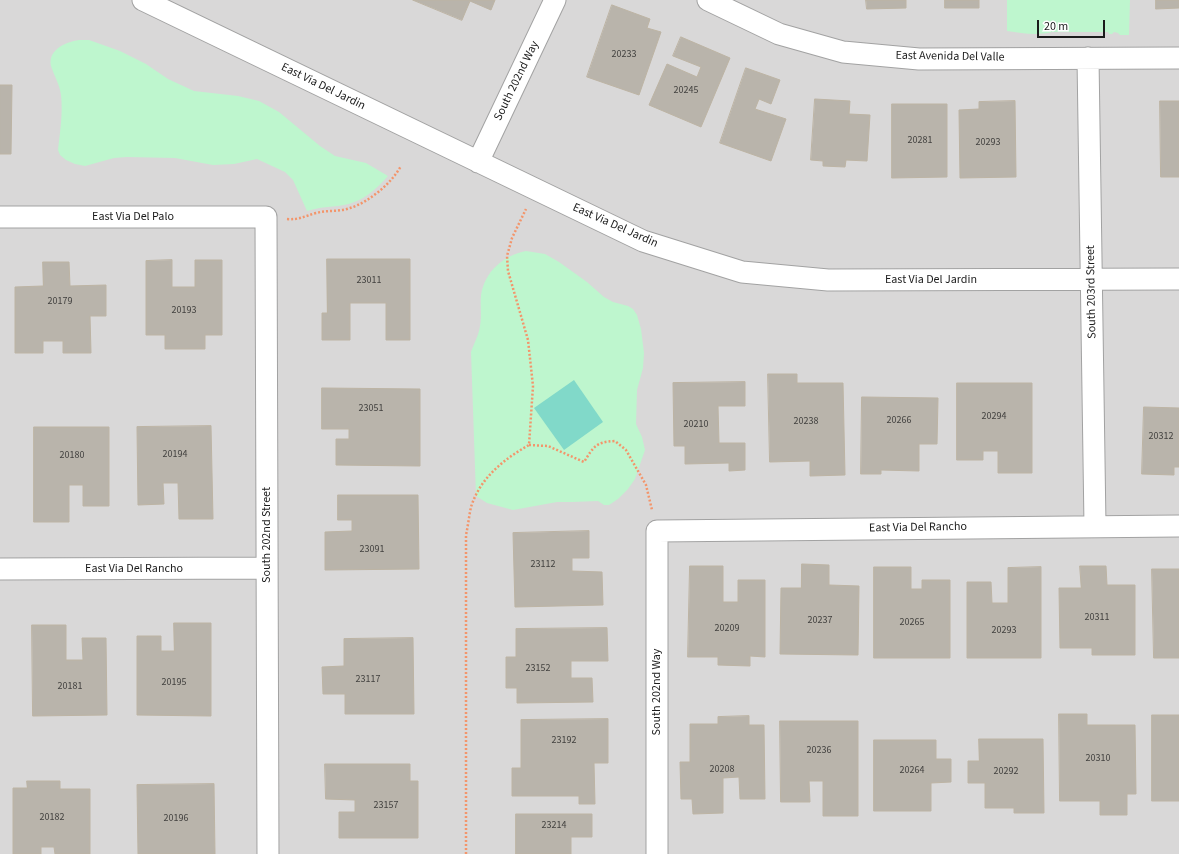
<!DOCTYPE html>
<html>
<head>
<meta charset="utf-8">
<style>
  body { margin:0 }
  #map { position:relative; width:1179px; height:854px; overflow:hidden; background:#ecebe1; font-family:"Source Sans 3",sans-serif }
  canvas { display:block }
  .scale { position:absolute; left:1037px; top:20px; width:68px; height:18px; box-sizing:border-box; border:2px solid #1b1b1b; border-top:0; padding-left:5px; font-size:12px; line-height:14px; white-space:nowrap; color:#1b1b1b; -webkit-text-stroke:3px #fff; paint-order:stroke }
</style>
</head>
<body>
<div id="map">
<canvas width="1179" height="854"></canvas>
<div class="scale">20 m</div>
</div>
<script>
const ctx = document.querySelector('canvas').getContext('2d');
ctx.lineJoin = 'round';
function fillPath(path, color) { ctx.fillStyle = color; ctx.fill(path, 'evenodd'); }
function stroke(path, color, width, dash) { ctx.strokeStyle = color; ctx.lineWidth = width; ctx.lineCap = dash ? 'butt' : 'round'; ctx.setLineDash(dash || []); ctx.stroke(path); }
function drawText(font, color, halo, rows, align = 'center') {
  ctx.font = font + ' "Source Sans 3",sans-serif'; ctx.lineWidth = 3; ctx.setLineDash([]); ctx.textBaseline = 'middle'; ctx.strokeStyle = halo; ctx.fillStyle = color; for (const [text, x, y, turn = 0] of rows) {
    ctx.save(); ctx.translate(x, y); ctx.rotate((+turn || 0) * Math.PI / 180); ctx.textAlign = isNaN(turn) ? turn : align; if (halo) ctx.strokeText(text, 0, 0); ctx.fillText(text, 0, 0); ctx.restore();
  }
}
fillPath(new Path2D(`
  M0,0H1179V854H0Z`), '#d9d8d8');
fillPath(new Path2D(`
  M1007,0H1130L1129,35H1120L1118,33L1114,32L1112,34H1109L1108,32H1052C1036,36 1022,33 1007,31Z
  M79,40H89L120,51L146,64L168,79L194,91L238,96L259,101L279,112L320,146L335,156L366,163L388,176C377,189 362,202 344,205C332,207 319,207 307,211L293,180L285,172L257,159L234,164L213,165L175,158L127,157L114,158L85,166L75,164L66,160L60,155L58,150C60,132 63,114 61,95C60,86 55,77 52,69C45,51 65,42 79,40Z
  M526,251L545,254L559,262L587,282L604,297L613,302L628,306L633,309L637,315L641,329L644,353L643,368L637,390L636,424L642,437L645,450L635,479L628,489L618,499L609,505H604L598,501L572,502H557L513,510L487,503L476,496L471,352C474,343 479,335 480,326C482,316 480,305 481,295C485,271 503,256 526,251Z`), '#bef6ce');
fillPath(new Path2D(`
  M574,380L603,422L564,450L534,408Z`), '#81d9c9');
const building = new Path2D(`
  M413,0H495L491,10L470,1L462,20Z
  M866,0H906V8L867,9Z
  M945,0H979V8H945Z
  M1156,0H1179V8L1156,9Z
  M612,5L650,19L647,28L661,32L639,95L587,77Z
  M681,37L730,58L701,127L649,105L667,64L697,77L701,67L673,56Z
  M746,68L780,80L771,104L759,99L755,109L786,119L771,161L720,143Z
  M0,85H12L11,154H0Z
  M815,99L850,101L849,114L870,115L867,161L846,160L845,167L823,166V161L811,160Z
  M1015,101L1016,177L960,178L959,110L979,109V102Z
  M1160,101H1179V177H1161Z
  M892,104H947V177L892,178Z
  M327,259H410V340H386V303H350V340H322V313H327Z
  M172,260V287H195V260H222V335H205V349H165V335H146V261Z
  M43,262H69L70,286L106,285V316H90L91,353H63V341H43V353H15V287L43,286Z
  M768,374H797V383H843L845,475L810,476V461L770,462Z
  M745,382V406H718L719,443H745V470L729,471V463L685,464V446H674L673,383Z
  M957,383H1032V473H998V451H983V460H957Z
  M322,388L420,389V466L336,465V439H349V429H322Z
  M862,397L938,398L937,444H919V471L881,470V474H861Z
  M1144,407L1179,408V467H1174V475L1142,474Z
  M211,426L213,519H179L178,483H163L164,504L138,505L137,427Z
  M34,427H109V506H83V485H69V522H34Z
  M338,495H418L419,569L325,570V532L352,531V520H338Z
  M589,531V558H572V571L602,572L603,605L515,607L513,533Z
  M802,564L829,565V585L859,586L858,655L780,654L781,588H801Z
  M690,566H723V602H738V580H765V657L750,656V666L718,665V657H688Z
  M1080,566H1106L1107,585H1135V655H1092V648H1060L1059,588H1081Z
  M874,567H911V589H922V580H950V658H874Z
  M1041,567V658H967V582H991L992,603H1008V568Z
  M1152,569H1179V658H1154Z
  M174,623H211V716L137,715V636H161V651H174Z
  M32,625H66V660H83L82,638H106L107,715L33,716Z
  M607,628L608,661H571V678H592L593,702L517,703V688H506V657H516V629Z
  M413,638L414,714H345V694H323L322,667L344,666V639Z
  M1059,714H1087V725H1135L1136,794H1127V815H1100V801H1060Z
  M1152,715H1179V801H1152Z
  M749,716V725H764L765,799H740L739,777L723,778V813L693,814L692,799H681L680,762H690V724H718V717Z
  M608,719V763H594L595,804H579V796H512V768H521V720Z
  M780,721H858V816H823V781H809L810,802H781Z
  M979,739H1043L1044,813H1014V808H985V783H968V761H979Z
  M874,740H936V759H951V782L931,783V811H874Z
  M325,764H410V781H418V838H339V812H355V800L326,799Z
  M27,781H60V789H90V854H55L54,847H41V854H13V788H27Z
  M214,784L215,854H138L137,785Z
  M516,814H592V837H571V854H516Z`);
fillPath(building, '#b9b4ab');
stroke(building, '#bdb4a4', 1);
const street = new Path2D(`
  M143,0L643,241L742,272L828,280L1179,279
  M708,0L779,34L843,52L919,59L1179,58
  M1088,58L1095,526
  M478,162L555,0
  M0,217H266L268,854
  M0,569L267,568
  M657,854V531L1179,526`);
stroke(street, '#a2a2a2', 23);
stroke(new Path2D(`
  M287,219C299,220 305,216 316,213C327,210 339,212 350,208C369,202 391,184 401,166
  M529,445L548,446L584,462C594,446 596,442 615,441L626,450L646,485L652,510
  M466,854V535C468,526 469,516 471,507C480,478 504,459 529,445L533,386L528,340L508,271L507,256L512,238L526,209`), '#f3956b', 2.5, [2, 2]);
stroke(street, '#fff', 21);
drawText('10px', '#42413f', null, [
  ["20233",624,55],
  ["20245",686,91],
  ["20281",920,141],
  ["20293",988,143],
  ["23011",369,281],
  ["20179",60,302],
  ["20193",184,311],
  ["23051",371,409],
  ["20294",994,417],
  ["20266",899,421],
  ["20238",806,422],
  ["20210",696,425],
  ["20312",1161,437],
  ["20194",175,455],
  ["20180",72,456],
  ["23091",372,550],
  ["23112",543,565],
  ["20311",1097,618],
  ["20237",820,621],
  ["20265",912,623],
  ["20209",727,629],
  ["20293",1004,631],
  ["23152",538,669],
  ["23117",368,680],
  ["20195",174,683],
  ["20181",70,687],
  ["23192",564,741],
  ["20236",819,751],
  ["20310",1098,759],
  ["20208",722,770],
  ["20264",912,771],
  ["20292",1006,772],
  ["23157",386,806],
  ["20182",52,818],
  ["20196",176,819],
  ["23214",554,826]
]);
drawText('12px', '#1b1b1b', '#fff', [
  ["East Avenida Del Valle",950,57,1],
  ["South 202nd Way",517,81,-64],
  ["East Via Del Jardin",323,87,26],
  ["East Via Del Palo",133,217],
  ["East Via Del Jardin",615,226,24],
  ["East Via Del Jardin",931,280],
  ["South 203rd Street",1092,292,-91],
  ["East Via Del Rancho",918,528,-1],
  ["South 202nd Street",267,535,-90],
  ["East Via Del Rancho",134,569],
  ["South 202nd Way",657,692,-90]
]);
</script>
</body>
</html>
